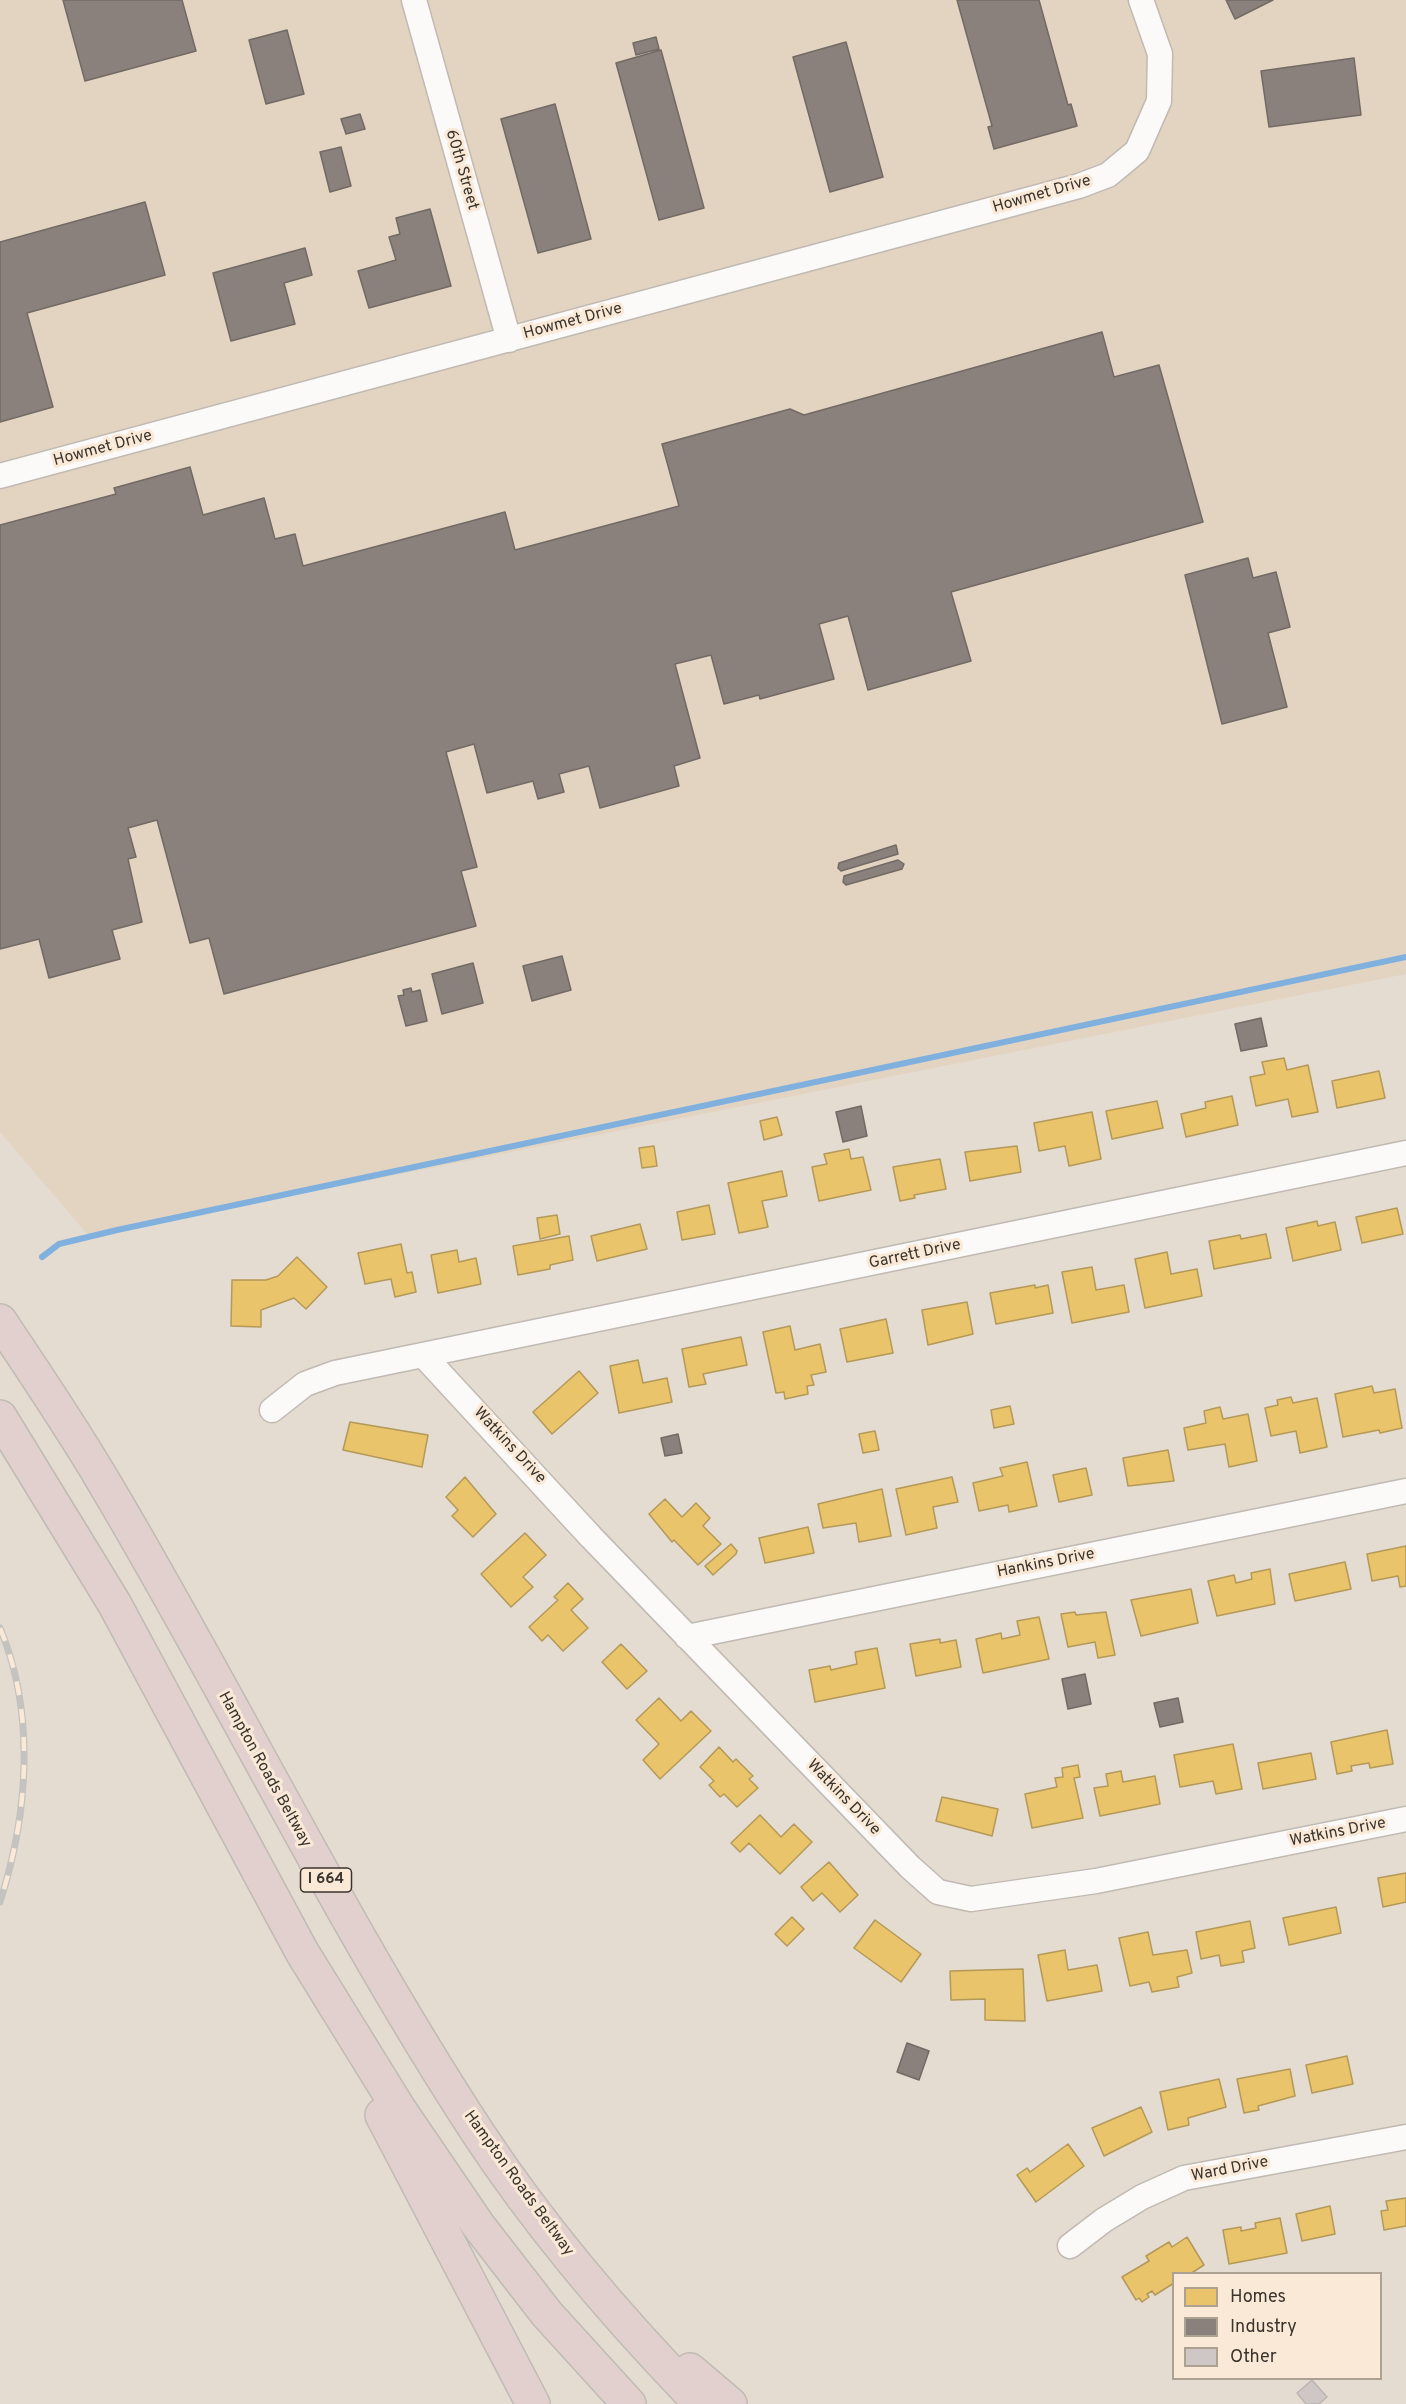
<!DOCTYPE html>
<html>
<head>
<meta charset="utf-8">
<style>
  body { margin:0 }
  #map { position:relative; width:1406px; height:2404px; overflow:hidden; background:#e4dbd1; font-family:Overpass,sans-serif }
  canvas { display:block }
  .legend { position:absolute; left:1172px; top:2272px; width:210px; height:108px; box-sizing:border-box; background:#f9e9d6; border:2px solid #ada192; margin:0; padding:8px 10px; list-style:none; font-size:18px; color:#3a342d }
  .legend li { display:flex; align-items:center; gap:12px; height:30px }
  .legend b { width:30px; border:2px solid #ada192 }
</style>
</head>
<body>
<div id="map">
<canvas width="1406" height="2404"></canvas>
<ul class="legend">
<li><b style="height:16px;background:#e9c46a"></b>Homes</li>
<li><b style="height:16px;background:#8a817c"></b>Industry</li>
<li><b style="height:16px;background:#cec7c5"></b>Other</li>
</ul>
</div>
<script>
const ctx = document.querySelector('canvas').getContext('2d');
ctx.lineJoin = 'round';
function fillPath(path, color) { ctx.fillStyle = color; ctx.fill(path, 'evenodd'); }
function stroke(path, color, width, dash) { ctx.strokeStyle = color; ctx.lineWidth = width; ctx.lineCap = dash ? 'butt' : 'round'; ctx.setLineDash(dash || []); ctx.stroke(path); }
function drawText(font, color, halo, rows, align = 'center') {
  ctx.font = font + ' Overpass,sans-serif'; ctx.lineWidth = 6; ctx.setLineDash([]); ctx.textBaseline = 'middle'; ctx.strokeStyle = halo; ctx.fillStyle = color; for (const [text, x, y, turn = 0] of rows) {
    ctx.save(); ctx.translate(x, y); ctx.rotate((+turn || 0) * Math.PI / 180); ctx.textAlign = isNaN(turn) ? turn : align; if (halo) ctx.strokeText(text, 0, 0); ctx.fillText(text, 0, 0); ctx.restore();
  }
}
fillPath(new Path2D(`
  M0,0H1406V974L89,1236L0,1132Z`), '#e3d4c2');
const homes = new Path2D(`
  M1284,1058L1287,1070L1308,1065L1318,1112L1292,1117L1288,1099L1256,1106L1250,1077L1265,1074L1262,1062Z
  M1379,1071L1385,1098L1337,1108L1332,1081Z
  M1232,1096L1238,1125L1186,1137L1181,1114L1206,1108L1205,1102Z
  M1157,1101L1163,1128L1112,1139L1106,1111Z
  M1092,1112L1101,1159L1069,1166L1065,1146L1039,1151L1034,1123Z
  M777,1117L782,1135L764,1140L760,1121Z
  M654,1146L657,1166L642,1168L639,1148Z
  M1017,1146L1021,1172L970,1181L965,1152Z
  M849,1149L851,1159L863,1157L871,1190L819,1201L812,1167L827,1164L824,1154Z
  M940,1159L946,1189L914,1195L915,1198L900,1201L893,1167Z
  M782,1171L787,1196L762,1201L768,1227L739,1233L728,1183Z
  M709,1205L715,1234L682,1240L677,1212Z
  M1397,1208L1403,1234L1362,1243L1356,1217Z
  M557,1215L560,1234L540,1239L537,1218Z
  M1317,1221L1318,1226L1335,1222L1341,1250L1293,1261L1286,1228Z
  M640,1224L647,1249L597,1261L591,1236Z
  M1266,1234L1271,1258L1214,1269L1209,1241L1240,1235L1241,1239Z
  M569,1236L573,1260L550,1265V1269L518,1275L513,1246Z
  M401,1244L407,1273L412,1272L416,1292L395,1297L391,1279L365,1284L358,1253Z
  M457,1250L459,1262L476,1258L481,1284L438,1293L431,1255Z
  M1167,1252L1171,1274L1197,1269L1202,1296L1145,1308L1135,1259Z
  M297,1257L327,1287L306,1309L294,1298L261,1310V1327L231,1326L232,1280H266L278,1276Z
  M1092,1267L1096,1290L1124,1285L1129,1312L1072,1323L1062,1272Z
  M1035,1285V1288L1048,1285L1053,1313L996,1324L990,1293Z
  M967,1302L973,1334L928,1345L922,1310Z
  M886,1319L893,1353L847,1362L840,1329Z
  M790,1326L795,1350L820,1344L826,1372L811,1375L814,1385L807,1386L808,1394L785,1399L784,1392L776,1393L763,1332Z
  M741,1337L747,1365L703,1374L706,1384L689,1387L682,1349Z
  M638,1360L643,1383L667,1378L672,1402L619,1413L610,1366Z
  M579,1371L598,1393L552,1434L533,1412Z
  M1372,1386L1374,1393L1395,1389L1402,1428L1380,1433L1379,1430L1343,1437L1335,1394Z
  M1291,1397L1293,1403L1317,1398L1327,1447L1300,1453L1296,1431L1271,1436L1265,1408L1278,1405L1277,1400Z
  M1010,1406L1014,1424L994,1428L991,1410Z
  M1220,1407L1223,1419L1248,1414L1257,1461L1229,1467L1225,1444L1188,1450L1184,1428L1206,1423L1204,1411Z
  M350,1422L428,1435L422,1467L343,1450Z
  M875,1431L879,1450L863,1453L859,1434Z
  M1168,1450L1174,1481L1128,1486L1123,1458Z
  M1027,1462L1037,1506L1009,1512L1008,1505L979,1511L973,1483L1003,1476L1000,1468Z
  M1086,1468L1092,1495L1059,1502L1053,1475Z
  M465,1477L496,1514L473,1537L452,1516L458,1510L446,1497Z
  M952,1477L958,1502L933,1507L937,1528L906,1535L896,1489Z
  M882,1489L891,1536L859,1542L856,1523L823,1528L818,1504Z
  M665,1499L682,1517L696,1503L710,1518L703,1526L721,1544L698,1565L674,1540L672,1542L649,1514Z
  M808,1527L814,1553L765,1563L759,1538Z
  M525,1533L546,1555L523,1577L533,1587L511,1607L481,1574Z
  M731,1544L737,1551L736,1554L713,1575L705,1566Z
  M1406,1546V1586L1400,1587L1398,1576L1372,1581L1367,1554Z
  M1345,1562L1351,1589L1295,1601L1289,1574Z
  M1270,1569L1275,1604L1217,1616L1208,1581L1234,1575L1236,1583L1252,1579L1251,1573Z
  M568,1583L583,1599L571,1610L588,1628L563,1651L548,1635L542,1641L529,1627L558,1600L554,1597Z
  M1191,1589L1198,1623L1141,1636L1131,1600Z
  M1075,1612L1076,1615L1106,1612L1115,1655L1098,1658L1095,1642L1068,1647L1061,1614Z
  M1039,1617L1049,1659L983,1673L976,1639L1001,1633L1002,1639L1020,1635L1017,1621Z
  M940,1639V1643L956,1640L961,1667L916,1676L910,1644Z
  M621,1644L647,1671L627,1689L602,1662Z
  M877,1648L885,1688L815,1702L809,1670L830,1666L831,1670L857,1664L855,1652Z
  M659,1698L681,1721L691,1711L711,1731L660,1779L643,1760L659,1744L636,1720Z
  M1387,1730L1393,1764L1370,1768L1369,1763L1351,1766L1352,1771L1337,1774L1331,1742Z
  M1233,1744L1242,1789L1216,1794L1213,1781L1180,1787L1174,1755Z
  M719,1747L733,1762L736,1759L753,1776L749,1779L758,1788L737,1807L724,1794L720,1797L709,1785L714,1781L700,1767Z
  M1311,1753L1316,1779L1263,1789L1258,1763Z
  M1078,1765L1080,1777L1074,1778L1083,1818L1032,1828L1025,1794L1057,1787L1055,1778L1063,1777L1062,1768Z
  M1121,1771L1123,1782L1155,1776L1160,1804L1100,1816L1094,1788L1108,1786L1106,1774Z
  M942,1797L998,1809L992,1836L936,1821Z
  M760,1815L781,1837L794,1824L812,1842L780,1874L749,1843L740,1852L731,1843Z
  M829,1862L858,1895L840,1912L822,1893L813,1901L801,1887Z
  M1406,1873V1902L1383,1907L1378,1878Z
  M1336,1907L1341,1933L1289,1945L1283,1918Z
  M792,1917L804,1929L787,1946L775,1934Z
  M875,1920L921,1954L901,1982L854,1948Z
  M1250,1921L1255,1948L1242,1951L1244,1962L1221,1966L1219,1955L1201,1959L1196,1932Z
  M1148,1932L1153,1955L1187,1950L1192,1973L1177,1977L1179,1987L1152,1992L1149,1982L1130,1986L1119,1938Z
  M1065,1950L1068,1970L1097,1965L1102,1991L1047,2001L1038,1955Z
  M1023,1969L1025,2021L985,2020V1999L951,2000L950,1971Z
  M1347,2056L1353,2084L1312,2093L1306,2065Z
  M1290,2069L1295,2096L1258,2106L1259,2110L1244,2113L1237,2079Z
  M1219,2079L1226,2107L1188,2118L1189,2125L1168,2130L1160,2092Z
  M1141,2107L1152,2132L1104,2156L1092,2128Z
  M1068,2144L1084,2166L1036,2202L1017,2175L1027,2168L1030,2172Z
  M1406,2198V2226L1384,2230L1381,2211L1388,2210L1386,2201Z
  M1330,2206L1335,2234L1302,2241L1296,2214Z
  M1280,2218L1287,2253L1229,2264L1223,2230L1241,2227V2231L1256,2228L1255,2223Z
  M1187,2237L1204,2265L1190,2274H1174V2283L1155,2295L1152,2291L1147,2294L1149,2297L1142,2302L1139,2298L1136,2300L1122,2277L1149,2261L1146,2256L1169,2242L1172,2247Z`);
fillPath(homes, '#e9c46a');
stroke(homes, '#b49958', 1.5);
const industry = new Path2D(`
  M63,0H182L196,51L85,81Z
  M957,0H1039L1068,105L1071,104L1077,126L994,149L988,127L992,126Z
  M1226,0H1273L1235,19Z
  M287,30L304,94L266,104L249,40Z
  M656,37L659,49L636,55L633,43Z
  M846,42L883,177L830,192L793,57Z
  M661,50L704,208L659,220L616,63Z
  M1354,58L1361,115L1269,127L1261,71Z
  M555,104L591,239L538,253L501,119Z
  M360,114L365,129L346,134L341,119Z
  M341,147L351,186L330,192L320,152Z
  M145,202L165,275L27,313L53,407L0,422V242Z
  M430,209L451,286L369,308L358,271L396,260L389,237L400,234L396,218Z
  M305,248L312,275L284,283L295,324L231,341L213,273Z
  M1102,332L1114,377L1159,365L1203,522L951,592L971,661L868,690L848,616L819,624L834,679L760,699L759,695L724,704L711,655L675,664L700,758L674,766L679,786L600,808L589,766L559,774L564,792L538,799L533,781L487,793L474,744L446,752L477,867L461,871L476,926L224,994L209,938L190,943L157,820L128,828L136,857L128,859L142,922L112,930L120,959L49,978L39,939L0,949V525L116,494L114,488L190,467L203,515L264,498L275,539L295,534L303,566L505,512L515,550L679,506L662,444L790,409L804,415Z
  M1248,558L1253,578L1276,572L1290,627L1268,633L1287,707L1222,724L1185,575Z
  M896,845L898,854L841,871L838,868L839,863Z
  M898,860L904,864L902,869L846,885L843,882L844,876Z
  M562,956L571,990L532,1001L523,966Z
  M473,963L483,1003L442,1014L432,974Z
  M411,988L412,992L420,990L427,1021L406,1026L398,996L404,995L403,990Z
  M1261,1018L1267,1046L1241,1051L1235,1024Z
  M861,1106L867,1136L843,1142L836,1112Z
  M678,1434L682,1453L665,1456L661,1438Z
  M1085,1674L1091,1704L1068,1709L1062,1679Z
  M1178,1698L1183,1722L1160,1727L1154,1703Z
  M907,2043L929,2051L919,2080L897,2072Z`);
fillPath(industry, '#8a817c');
stroke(industry, '#726a64', 1.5);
stroke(new Path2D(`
  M42,1257L59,1244L117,1230L1406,957`), '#7fb0de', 6);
const building = new Path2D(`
  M1312,2380L1327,2397L1319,2404H1306L1297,2393Z`);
fillPath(building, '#cec7c5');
stroke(building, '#bcb5b4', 1.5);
const minor = new Path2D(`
  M414,0L509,340
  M0,476L1079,186L1108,175L1137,151L1159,101L1160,54L1141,0
  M424,1356L591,1537L910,1867L938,1892L971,1899L1096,1881L1406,1819
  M272,1410L305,1384L335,1373L1406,1153
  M687,1637L1406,1491
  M1070,2246L1104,2220L1142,2197L1184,2178L1406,2137`);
const highway = new Path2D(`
  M0,1321C35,1373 70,1425 102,1479C231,1695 340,1922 478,2133C542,2230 620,2321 701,2404
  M0,1417L114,1603L302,1952L399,2109L478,2225L547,2314L629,2404
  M382,2115L533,2404
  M690,2370L730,2404`);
stroke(minor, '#c1bab3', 27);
stroke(highway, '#bfbbb5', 36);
stroke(minor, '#fbfaf8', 24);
stroke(highway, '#e1d0ce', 33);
const rail = new Path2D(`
  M0,1628C36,1714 28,1815 0,1902`);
stroke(rail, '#c5c3c0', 7);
stroke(rail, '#f9e9d6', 4.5, [14]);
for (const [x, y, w] of [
  [326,1880,51]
]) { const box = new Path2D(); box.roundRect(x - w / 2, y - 12, w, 24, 4.5); ctx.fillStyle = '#f9e9d6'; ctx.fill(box); stroke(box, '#3a342d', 1.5); }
drawText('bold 15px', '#3a342d', null, [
  ["I 664",326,1880]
]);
drawText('16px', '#3a342d', '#f9e9d6', [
  ["60th Street",461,170,74],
  ["Howmet Drive",1042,195,-16],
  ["Howmet Drive",573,322,-15],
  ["Howmet Drive",103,449,-15],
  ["Garrett Drive",915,1255,-12],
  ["Watkins Drive",509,1446,47],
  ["Hankins Drive",1046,1564,-11],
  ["Hampton Roads Beltway",264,1770,61],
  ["Watkins Drive",843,1798,46],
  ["Watkins Drive",1338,1833,-11],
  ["Ward Drive",1230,2170,-11],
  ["Hampton Roads Beltway",518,2184,54]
]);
</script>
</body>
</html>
